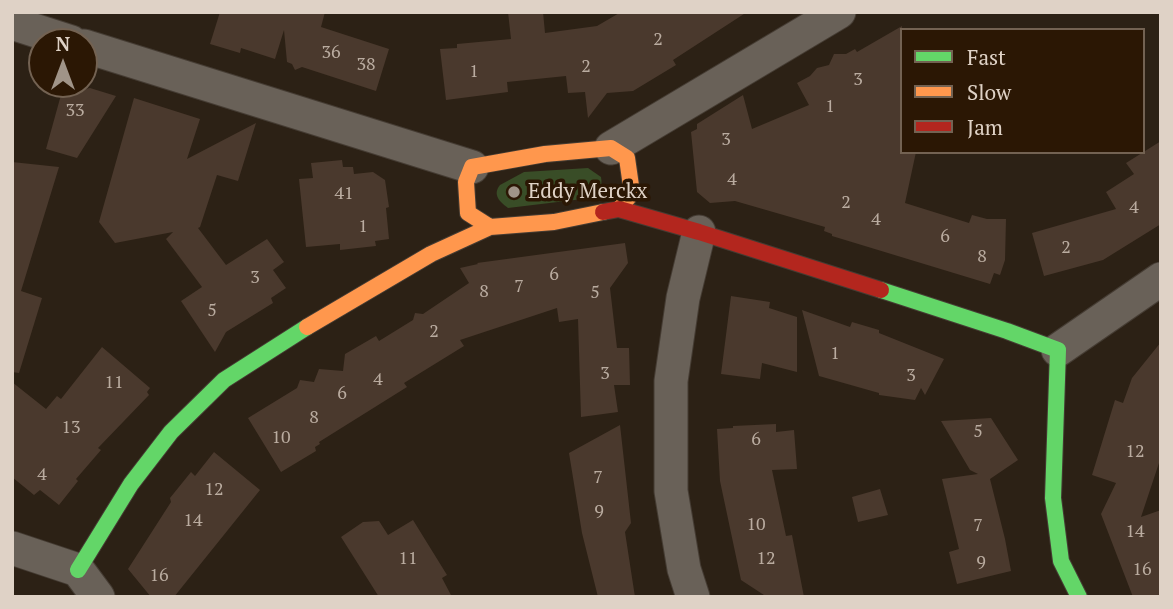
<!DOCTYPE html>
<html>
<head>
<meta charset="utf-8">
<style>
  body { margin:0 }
  #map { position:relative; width:1173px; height:609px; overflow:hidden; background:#2c2115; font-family:"PT Serif",serif }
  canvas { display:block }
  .frame { position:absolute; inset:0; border:14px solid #dfd2c6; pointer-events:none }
  .legend { position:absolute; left:900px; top:28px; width:245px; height:126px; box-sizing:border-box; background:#2b1704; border:2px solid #736252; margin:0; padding:9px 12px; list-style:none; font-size:21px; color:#dfd2c6 }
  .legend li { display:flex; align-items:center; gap:14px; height:35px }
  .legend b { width:35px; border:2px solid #736252 }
  .north { position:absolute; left:28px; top:28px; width:70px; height:70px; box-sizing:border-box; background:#2b1704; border:2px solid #736252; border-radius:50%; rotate:0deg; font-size:19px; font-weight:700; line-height:28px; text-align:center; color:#dfd2c6 }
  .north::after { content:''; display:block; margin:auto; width:24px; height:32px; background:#a09488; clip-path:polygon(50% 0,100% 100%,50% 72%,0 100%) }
</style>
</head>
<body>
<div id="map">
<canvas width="1173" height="609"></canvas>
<div class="frame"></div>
<ul class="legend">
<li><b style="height:9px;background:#63d668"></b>Fast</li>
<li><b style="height:9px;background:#ff974d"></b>Slow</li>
<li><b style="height:9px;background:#b3261e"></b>Jam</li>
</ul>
<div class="north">N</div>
</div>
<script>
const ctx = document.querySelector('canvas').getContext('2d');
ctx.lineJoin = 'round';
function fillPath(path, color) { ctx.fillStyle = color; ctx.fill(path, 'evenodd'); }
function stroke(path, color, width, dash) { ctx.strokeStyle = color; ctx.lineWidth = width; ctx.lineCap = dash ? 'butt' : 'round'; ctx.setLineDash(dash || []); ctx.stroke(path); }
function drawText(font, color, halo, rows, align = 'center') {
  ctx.font = font + ' "PT Serif",serif'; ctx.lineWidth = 7; ctx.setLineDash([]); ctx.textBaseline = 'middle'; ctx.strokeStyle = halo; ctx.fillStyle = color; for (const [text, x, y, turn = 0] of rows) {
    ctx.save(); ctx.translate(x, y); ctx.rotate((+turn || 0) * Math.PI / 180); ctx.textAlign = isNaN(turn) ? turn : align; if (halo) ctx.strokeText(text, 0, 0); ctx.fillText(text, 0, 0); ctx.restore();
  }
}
fillPath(new Path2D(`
  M588,168L601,177C603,188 599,192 591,198L508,208C500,202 492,195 500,185L524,172Z`), '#394d27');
fillPath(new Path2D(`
  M220,12H325L321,27L389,49L376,91L302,67L295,70L292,64L287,62L284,30L275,59L241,48L240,53L210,44Z
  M508,12H543L545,33L597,26L621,12H747L673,60L676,65L633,91L607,93L588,118L585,92L568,93L566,76L507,82L508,92L446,100L440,49L457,48V44L511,39Z
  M902,26V152H916L905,203L969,223L972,215L987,219H1006L1005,260L1000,275L994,273L990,284L832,236V234L824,231L825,227L735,201L710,203L697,192L691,132L697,129V124L743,95L752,129L809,105L797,83L810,76L817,68L829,65L834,54H846L855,49L857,52Z
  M64,84L85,89L90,88L116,96L77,158L46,149Z
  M134,98L200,119L187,159L256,123L238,181L217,175L200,227L198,228L226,265L267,239L284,262L273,270L286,288L271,298L273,303L226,332L215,352L181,301L202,287L166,239L173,232L115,243L99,222Z
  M1161,141V224L1103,260L1044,276L1032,233L1116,209L1106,192L1134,174L1126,163Z
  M342,160L343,167H353L354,174L373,172L385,180L389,207L386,208L389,239L375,241L376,246L340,250V244L306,247L299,179L313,178L311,163Z
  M12,162L59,167L21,291L42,298L19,373L12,372Z
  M625,243L628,263L610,288L617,348H629L630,385H614L618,412L581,417L578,319L559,322L557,308L460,340L464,346L404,383L407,387L319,442L320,444L315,447L316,451L281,472L248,418L297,388L300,380L314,382L319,369L343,371L345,354L376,336L379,341L413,320L415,313L423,314L469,283L460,268L478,264L477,263Z
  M731,296L770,302L769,308L797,317V372L762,363L760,379L721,374Z
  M802,310L850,327L852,322L879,330V333L944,359L925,395L921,388L915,400L879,395V393L819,376Z
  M1161,342V457L1141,517L1161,510V597H1133L1101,514L1116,483L1092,475L1115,400L1123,403L1132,378Z
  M102,347L150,388L147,392L149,395L98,448L101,450L76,479L78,481L59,505L40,490L34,495L12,477V382L46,409L57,396L61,399Z
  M991,418L1018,460L990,479L1005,539L1011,571L957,584L949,552L959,549L942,479L978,474L970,470L941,421Z
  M776,424V432L794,430L797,469L772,470L786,536L792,535L804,597H767L741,580L720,481L717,429L733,428V426Z
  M620,425L631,523L625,532L635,597H598L582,533L569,453Z
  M214,452L260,490L174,597H151L128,569L171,502L170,498L191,472L195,476Z
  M880,489L888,515L858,522L852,497Z
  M413,520L447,575L442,578L452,597H379L341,537L363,522L379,521L388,535Z`), '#4a392d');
const street = new Path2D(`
  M12,23L71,42
  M84,46L472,167
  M611,148L839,12
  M1058,350L1161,279
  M12,548L78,570L98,597
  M693,597L684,569L671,491V381L683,298L699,232`);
const fast = new Path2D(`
  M881,290L1007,331L1058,350L1053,498L1061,561L1079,597
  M78,570L131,484L171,432L224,380L307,327`);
const slow = new Path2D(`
  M603,212L554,222L490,227L468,213L466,182L472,167L545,154L611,148L627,158L632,193L619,209
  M307,327L431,254L490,227`);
const jam = new Path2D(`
  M603,212L619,209L699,232L881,290`);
stroke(street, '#453c33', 35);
stroke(fast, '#453c33', 18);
stroke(slow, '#453c33', 18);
stroke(jam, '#453c33', 18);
stroke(street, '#696158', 33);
stroke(fast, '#63d668', 16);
stroke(slow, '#ff974d', 16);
stroke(jam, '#b3261e', 16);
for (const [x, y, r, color] of [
  [514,192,7,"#a09488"]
]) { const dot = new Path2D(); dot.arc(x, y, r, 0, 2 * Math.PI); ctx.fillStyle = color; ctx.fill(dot); stroke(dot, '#2b1704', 2.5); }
drawText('18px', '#baaca0', null, [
  ["2",658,40],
  ["36",331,53],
  ["38",366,65],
  ["2",586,67],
  ["1",474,72],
  ["3",858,80],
  ["1",830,107],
  ["33",75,111],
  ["3",726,140],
  ["4",732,180],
  ["41",344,194],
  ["2",846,203],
  ["4",1134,208],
  ["4",876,220],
  ["1",363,227],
  ["6",945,237],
  ["2",1066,248],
  ["8",982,257],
  ["6",554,275],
  ["3",255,278],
  ["7",519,287],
  ["8",484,292],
  ["5",595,293],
  ["5",212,311],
  ["2",434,332],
  ["1",835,354],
  ["3",605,374],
  ["3",911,376],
  ["4",378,380],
  ["11",114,383],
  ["6",342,394],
  ["8",314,418],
  ["13",71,428],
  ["5",978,432],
  ["10",281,438],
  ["6",756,440],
  ["12",1135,452],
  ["4",42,475],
  ["7",598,478],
  ["12",214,490],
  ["9",599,512],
  ["14",193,521],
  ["10",756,525],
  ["7",978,526],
  ["14",1135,532],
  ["11",408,559],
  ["12",766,559],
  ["9",981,563],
  ["16",1142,570],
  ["16",159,576]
]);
drawText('21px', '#dfd2c6', '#2b1704', [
  ["Eddy Merckx",528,192]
], 'left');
</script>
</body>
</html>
